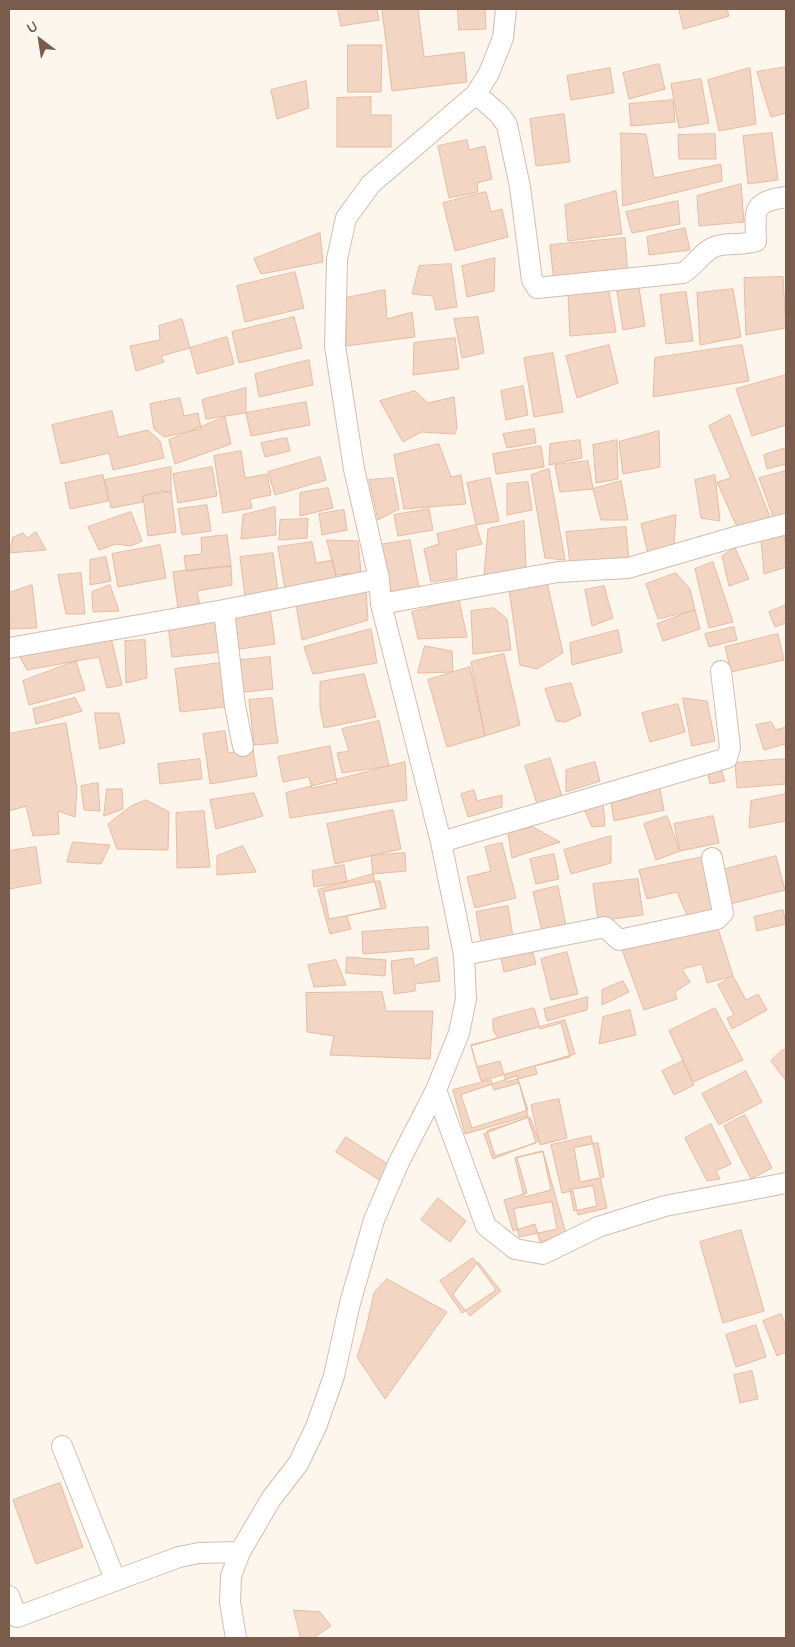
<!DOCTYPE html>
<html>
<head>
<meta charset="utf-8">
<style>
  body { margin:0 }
  #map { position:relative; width:795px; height:1647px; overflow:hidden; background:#fdf6ec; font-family:Quicksand,sans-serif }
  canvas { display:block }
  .frame { position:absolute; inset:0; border:10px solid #7a5c4d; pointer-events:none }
  .north { position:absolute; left:15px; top:15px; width:50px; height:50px; -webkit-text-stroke:4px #fffaf3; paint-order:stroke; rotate:329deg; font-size:14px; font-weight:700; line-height:20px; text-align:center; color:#7a5c4d }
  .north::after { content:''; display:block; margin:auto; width:18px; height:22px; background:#7a5c4d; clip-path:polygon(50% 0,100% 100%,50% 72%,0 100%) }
</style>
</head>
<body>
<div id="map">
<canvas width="795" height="1647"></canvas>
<div class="frame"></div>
<div class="north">U</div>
</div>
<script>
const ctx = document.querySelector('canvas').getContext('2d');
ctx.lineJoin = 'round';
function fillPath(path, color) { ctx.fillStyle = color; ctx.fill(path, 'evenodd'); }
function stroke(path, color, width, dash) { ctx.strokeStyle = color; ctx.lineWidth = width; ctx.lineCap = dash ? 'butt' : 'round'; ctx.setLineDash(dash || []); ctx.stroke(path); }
const building = new Path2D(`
  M338,9H377L379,20L341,26Z
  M418,9L424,57L464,52L467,82L392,91L382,10Z
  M458,9H485L486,29L459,30Z
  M679,9H727L729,16L684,29Z
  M348,45H382L381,92H348Z
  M659,64L665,89L629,99L623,73Z
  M786,67V113L771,117L757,72Z
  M610,68L614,93L571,100L567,76Z
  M750,68L756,124L719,131L708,80Z
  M701,79L709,123L679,128L671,84Z
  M306,81L309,108L277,119L271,90Z
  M371,97V115H391V147H337V98Z
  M673,100L675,122L631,126L629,104Z
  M564,114L570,162L536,166L530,119Z
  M621,133L646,134L654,178L721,164L722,181L623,206Z
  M772,133L778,180L748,184L743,136Z
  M715,134L716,159H679L678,135Z
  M467,140L469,150L485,146L492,179L477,183L478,192L449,198L438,146Z
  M741,184L744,222L699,226L697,196Z
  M616,191L622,234L568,241L565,205Z
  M486,192L491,212L502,209L508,237L455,251L443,203Z
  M678,201L680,224L632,233L626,212Z
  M685,228L690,250L649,255L647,237Z
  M320,233L323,262L261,274L254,259Z
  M625,238L628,276L554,283L550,245Z
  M495,258L494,291L467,297L462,266Z
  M451,264L457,307L436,310L433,296L412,294L419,266Z
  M295,272L304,308L245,322L237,286Z
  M783,277L786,328L746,335L744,278Z
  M638,282L645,326L623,330L616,286Z
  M733,289L741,337L700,345L697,293Z
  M385,290L387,319L412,312L415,337L346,346V298Z
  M609,291L616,332L570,336L568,293Z
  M686,292L693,341L666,344L660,295Z
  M294,317L302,348L239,363L232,332Z
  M478,317L484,353L462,358L454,319Z
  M182,319L190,348L161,356L164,362L136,371L130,346L160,340L159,326Z
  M227,337L234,364L197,374L190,348Z
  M455,338L459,369L413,375L414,343Z
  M609,345L618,383L577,398L566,356Z
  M742,345L749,381L653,397L655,358Z
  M553,353L563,412L534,417L524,358Z
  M309,360L313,385L259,397L255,374Z
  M786,375V425L752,436L736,389Z
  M523,386L528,415L506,420L501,391Z
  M246,388V413L206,419L202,400Z
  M415,391L428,403L454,397L457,427L455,434L421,432L403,442L380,401Z
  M180,398L184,416L198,413L201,429L164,437L154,429L150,404Z
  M306,402L310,425L251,436L246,413Z
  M112,411L118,437L148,430L160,441L164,458L113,470L109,453L61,464L52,425Z
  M730,415L770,517L737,527L717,482L731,478L709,426Z
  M225,417L231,444L175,464L169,440Z
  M534,429L536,443L507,448L503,434Z
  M659,431L660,467L623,474L619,442Z
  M287,438L290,451L265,457L261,443Z
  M580,440L582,458L549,465L550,444Z
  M617,440L618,479L596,483L593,445Z
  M439,444L451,477L461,475L466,504L404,509L394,455Z
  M541,446L544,467L496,474L493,454Z
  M786,448V464L767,469L764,455Z
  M241,451L245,478L267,474L271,495L250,499L252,508L223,513L214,456Z
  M320,457L326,480L275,495L268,472Z
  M588,461L593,489L560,492L555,465Z
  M171,467V492L162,491L143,496V502L111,508L105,480Z
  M212,467L217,496L178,503L173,474Z
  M549,469L565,560L545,558L531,475Z
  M786,471V514L774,519L759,478Z
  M103,475L108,501L70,509L65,483Z
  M715,475L720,521L701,518L695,480Z
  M393,478L399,509L378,520L369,480Z
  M490,478L499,521L476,525L467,483Z
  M621,481L628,520H601L593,489Z
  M528,482L532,510L507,515V484Z
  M328,488L333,508L300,516V493Z
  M171,492L176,532L148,536L143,496Z
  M207,505L211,531L182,535L178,509Z
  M275,507L276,535L241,539L243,515Z
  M429,509L433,530L398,536L394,515Z
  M344,510L347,530L322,535L319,514Z
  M131,512L142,541L131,546L116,544L99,550L88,527Z
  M676,515L674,545L648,554L641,524Z
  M308,519L307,538L279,540L280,520Z
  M524,521L526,568L484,576L488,529Z
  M476,525L482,544L456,550L457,578L431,582L424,549L439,544L437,534Z
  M626,527L629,560L570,564L566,532Z
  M36,532L46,550L9,553L13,537L23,533L27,538Z
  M227,535L231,566L186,571L184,556L202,554L201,538Z
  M784,536L786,545V567L764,574L761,540Z
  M327,540L358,541L361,573L336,575Z
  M410,540L419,588L391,595L379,545Z
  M312,542L316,563L333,560L337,581L285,589L278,547Z
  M160,545L166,578L118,587L112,554Z
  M735,548L749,579L729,586L722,556Z
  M273,553L278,591L245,596L240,557Z
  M106,557L111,581L90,585V560Z
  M713,562L733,622L709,628L695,569Z
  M231,566L232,585L197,591L200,606L178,609L173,572Z
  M81,573L85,614H66L58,575Z
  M676,573L690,589L695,610L658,619L646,584Z
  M547,582L563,653L537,669L520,665L509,590Z
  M32,585L37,628L10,629L9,593Z
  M110,585L119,611L93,612L92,592Z
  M604,586L613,618L592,626L585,590Z
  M366,591L368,620L302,640L296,604Z
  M459,600L467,637L418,639L412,612Z
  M786,605V623L775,627L769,612Z
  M270,608L275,644L233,650L229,614Z
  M494,608L507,619L511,650L473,654L471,611Z
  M695,610L700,629L663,641L657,624Z
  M219,620L222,652L172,657L168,625Z
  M734,627L737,640L709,647L705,634Z
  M371,629L377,663L313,674L304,647Z
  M618,630L622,652L572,665L570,643Z
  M110,633L122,685L107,688L99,657L27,670L18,653Z
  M778,634L784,660L731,672L725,647Z
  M145,640L147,678L126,683L125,641Z
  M425,646L452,651L453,672L418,673Z
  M504,654L520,725L485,736L471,662Z
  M270,657L273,689L236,693L233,661Z
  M76,661L85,690L29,705L23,681Z
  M220,663L225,707L180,712L175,669Z
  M470,667L485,736L447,747L428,680Z
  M364,674L376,717L324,728L320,708V682Z
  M571,683L581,715L565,722L556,721L545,689Z
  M75,698L82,711L36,724L33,709Z
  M272,698L278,743L254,745L249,700Z
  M683,698L707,701L715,741L692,746Z
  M678,704L685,732L650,742L642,713Z
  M95,713H119L125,743L100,749Z
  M379,721L389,766L342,773L337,753L349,751L342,729Z
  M771,722L776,730L786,727V755L785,744L764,750L756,725Z
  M66,723L77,789L75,817L58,811L59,834L33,836L26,806L9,811V734Z
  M225,731L228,753L253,749L257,776L210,784L203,734Z
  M330,746L337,783L312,788L309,777L283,782L278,757Z
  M550,758L562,796L537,804L525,766Z
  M200,759L202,779L160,784L158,764Z
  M786,759V784L737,788L735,763Z
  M405,762L407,800L290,818L286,793Z
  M595,762L600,781L566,792V770Z
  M721,769L725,781L710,784L708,774Z
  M98,783L100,811L84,810L81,786Z
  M659,785L664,810L614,821L611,802L632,798L630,791Z
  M107,789H122L123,809L104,816Z
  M474,790L477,801L502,795V807L468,817L461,794Z
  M254,793L263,816L216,829L210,800Z
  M786,794V821L749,828L751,801Z
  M146,800L169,812L168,850L117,849L108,824L131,806Z
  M603,801L605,826L592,827L584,809Z
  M393,810L401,849L335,864L327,824Z
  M204,811L210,867L177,868L176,813Z
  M667,816L680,851L656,860L644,824Z
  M713,816L719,843L680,851L674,824Z
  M533,827L560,842L512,858L508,833Z
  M611,836V863L571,874L564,850Z
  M73,842L110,845L101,864L67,862Z
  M502,843L516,898L475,908L467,877L491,871L485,847Z
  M243,846L256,872L217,875V856Z
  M36,847L41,883L9,889V851Z
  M405,853L406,871L373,874L371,856Z
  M554,854L559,879L536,884L530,859Z
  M776,856L785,890L730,904L722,870Z
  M703,857L718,912L689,920L677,892L647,899L639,870Z
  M344,865L347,882L314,887L312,871Z
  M373,874L381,908L347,916L351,929L330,934L318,890Z
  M638,879L643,915L598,921L593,884Z
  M380,881L386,908L329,919L324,892Z
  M558,886L566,926L542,931L533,892Z
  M508,906L514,943L482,948L476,912Z
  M783,910L786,924L757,931L754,917Z
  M716,922L733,976L707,983L702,964L682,969L690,982L675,992L677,999L644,1010L620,944Z
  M428,927L429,949L363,954L362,932Z
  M531,946L536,964L504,972L500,954Z
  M567,952L578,994L551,1000L541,959Z
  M347,957L386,960L385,976L346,973Z
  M437,957L440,981L415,984V991L394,994L391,961L413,958L414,966Z
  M336,960L346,985L314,987L308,965Z
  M733,976L746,1000L758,994L767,1010L732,1029L727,1018L734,1015L718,985Z
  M623,981L629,992L602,1005V990Z
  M382,992L386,1011H433L430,1059L330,1055L334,1036L307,1032L306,993Z
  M588,997L587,1010L547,1021L544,1009Z
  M534,1008L540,1029L561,1023L570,1057L535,1066L537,1074L506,1082L500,1061L477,1067L471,1045L498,1038L493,1030V1019Z
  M715,1008L743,1060L693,1082L669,1031Z
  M630,1010L636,1035L599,1044L603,1017Z
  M565,1020L575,1054L481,1081L471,1046Z
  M782,1050H786V1081L771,1061Z
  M683,1061L694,1085L674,1095L662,1071Z
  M746,1071L762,1102L719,1125L702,1094Z
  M517,1076L528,1110L472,1128L461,1095Z
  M491,1080L494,1090L519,1083L528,1116L465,1134L453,1090Z
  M559,1099L567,1138L540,1145L531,1105Z
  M745,1115L772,1168L751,1179L724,1126Z
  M530,1117L539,1141L493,1159L484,1134Z
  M528,1118L536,1143L495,1156L487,1131Z
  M711,1124L731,1164L716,1171L720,1179L707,1181L685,1138Z
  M591,1136L607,1208L578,1215L573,1191L562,1193L551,1145Z
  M346,1137L389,1165L379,1180L336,1152Z
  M598,1143L604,1177L580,1182L574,1148Z
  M543,1151L566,1234L540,1242L535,1224L513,1231L504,1200L527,1193L517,1158Z
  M543,1152L551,1190L524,1197L515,1158Z
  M593,1186L597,1206L574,1211L570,1190Z
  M438,1198L466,1221L450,1242L421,1220Z
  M552,1202L557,1229L519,1237L514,1209Z
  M741,1230L764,1311L723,1323L700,1242Z
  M473,1258L496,1290L462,1313L440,1281Z
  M478,1262L501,1291L470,1316L453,1295Z
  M387,1279L447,1312L385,1399L357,1357L366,1329L374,1293Z
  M781,1314L786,1326V1352L777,1356L763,1321Z
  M756,1325L766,1357L736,1367L726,1335Z
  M752,1371L758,1399L740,1403L734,1375Z
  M60,1483L83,1547L36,1564L13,1500Z
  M294,1610L320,1612L331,1626L313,1638H301Z`);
fillPath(building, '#f3d5c3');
stroke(building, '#e6bba3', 1);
const minor = new Path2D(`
  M476,94L499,114L507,125L520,187L532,280L537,288L683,273C695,266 703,250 717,246C730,242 743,246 756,241C755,209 752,202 786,197
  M381,604L558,572L628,568L735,537L786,524
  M224,610L235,706L243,746
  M9,648L224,610L379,579
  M441,842L727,758L730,747L721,671
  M464,955L605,927L619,940L717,919L723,913L712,858
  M436,1090L486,1226L515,1249L543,1254L598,1227L665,1206L786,1183
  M62,1446L115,1579
  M9,1596L17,1617L179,1557L199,1553L240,1552
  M236,1638L230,1602L231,1576L240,1552L271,1499L298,1464L316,1427L334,1376L350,1303L374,1220L399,1162L436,1090L459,1033L466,999L464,955L441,842L381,604L379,579L354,469L335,346L337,259L346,218L371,184L476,94L489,73L503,38L506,9`);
stroke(minor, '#d1beb0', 22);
stroke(minor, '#fff', 20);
</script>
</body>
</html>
